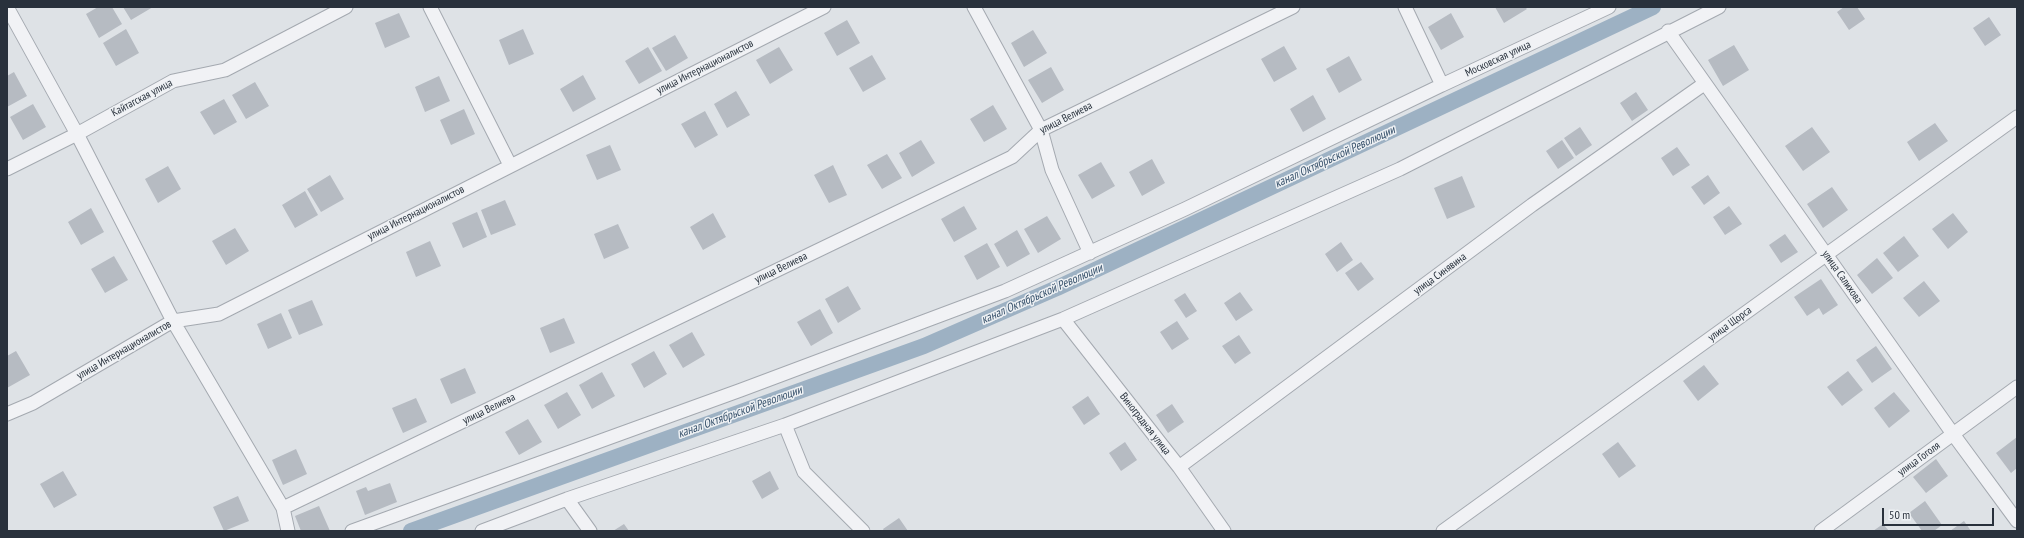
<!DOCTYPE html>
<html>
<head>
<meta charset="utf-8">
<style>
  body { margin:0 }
  #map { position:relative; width:2024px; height:538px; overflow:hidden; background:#dee2e6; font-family:"PT Sans Narrow",sans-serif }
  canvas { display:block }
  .frame { position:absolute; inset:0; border:8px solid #29313c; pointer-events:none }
  .scale { position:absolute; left:1882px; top:508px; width:112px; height:18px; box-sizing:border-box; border:2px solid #29313c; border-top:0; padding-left:5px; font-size:12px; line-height:14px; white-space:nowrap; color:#29313c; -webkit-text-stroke:3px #eef1f4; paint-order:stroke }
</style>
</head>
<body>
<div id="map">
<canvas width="2024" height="538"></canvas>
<div class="frame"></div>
<div class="scale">50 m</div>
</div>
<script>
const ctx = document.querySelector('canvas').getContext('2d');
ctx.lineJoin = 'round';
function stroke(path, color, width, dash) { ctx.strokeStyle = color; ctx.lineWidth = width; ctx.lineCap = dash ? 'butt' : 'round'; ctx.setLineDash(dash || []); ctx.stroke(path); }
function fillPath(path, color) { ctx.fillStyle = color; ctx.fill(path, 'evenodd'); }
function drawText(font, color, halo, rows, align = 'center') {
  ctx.font = font + ' "PT Sans Narrow",sans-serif'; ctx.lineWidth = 3; ctx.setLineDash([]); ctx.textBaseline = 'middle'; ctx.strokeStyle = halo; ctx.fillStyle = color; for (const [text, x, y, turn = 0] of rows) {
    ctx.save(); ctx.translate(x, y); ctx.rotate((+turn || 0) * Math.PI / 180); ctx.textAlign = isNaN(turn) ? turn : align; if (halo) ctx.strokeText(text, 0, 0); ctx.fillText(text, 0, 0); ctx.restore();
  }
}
stroke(new Path2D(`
  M411,531L924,346L1057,288L1653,7`), '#9db1c3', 16);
fillPath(new Path2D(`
  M98,7H112L122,24L99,38L86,14Z
  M123,7H153L131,20Z
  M1495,7H1525L1527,9L1504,23Z
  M1844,7H1857L1865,19L1849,30L1837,12Z
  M399,13L410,37L385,48L375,23Z
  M1451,13L1464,37L1441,50L1428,27Z
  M1989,17L2001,35L1985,46L1973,28Z
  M847,20L860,43L837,56L824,33Z
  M126,29L139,53L116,66L103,43Z
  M523,29L534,54L509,65L499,40Z
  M1033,30L1047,53L1024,67L1011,43Z
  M675,35L688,58L666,71L652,48Z
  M1734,45L1749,70L1723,86L1708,60Z
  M1284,46L1297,69L1274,82L1261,59Z
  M648,47L662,71L639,84L625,61Z
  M779,47L793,70L770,84L756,60Z
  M872,55L886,79L863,92L849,68Z
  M1349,56L1362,80L1339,93L1326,69Z
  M1051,67L1064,90L1042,103L1028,80Z
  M14,72L27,96L7,107V76Z
  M583,75L596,99L573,112L560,89Z
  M439,76L450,101L425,112L415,87Z
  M255,82L269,106L246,119L232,95Z
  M736,91L750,115L727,128L714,104Z
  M1636,92L1648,110L1632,121L1620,103Z
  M1313,95L1326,119L1303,132L1290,109Z
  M224,99L237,122L214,135L200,112Z
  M33,104L46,127L23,140L10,117Z
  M993,105L1007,129L984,142L970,119Z
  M464,109L475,134L451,145L440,120Z
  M705,111L718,135L695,148L681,124Z
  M1935,123L1948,141L1919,161L1907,142Z
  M1580,127L1592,145L1576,156L1564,138Z
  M1812,127L1830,152L1803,171L1785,146Z
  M921,140L935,163L912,177L899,153Z
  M1562,140L1574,158L1558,169L1546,151Z
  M610,145L621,170L597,180L586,155Z
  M1677,147L1690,165L1673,176L1661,158Z
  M887,154L902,178L882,189L867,165Z
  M1152,159L1165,183L1142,196L1129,172Z
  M1101,162L1115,186L1092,199L1078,175Z
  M833,165L847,195L829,203L814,175Z
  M168,166L181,189L158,203L145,179Z
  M330,175L344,199L321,212L307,189Z
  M1708,175L1720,193L1704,205L1691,187Z
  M1462,176L1475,207L1447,219L1434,188Z
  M1832,187L1848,210L1823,228L1807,204Z
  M305,191L318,215L295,228L282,205Z
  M505,200L516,225L491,235L481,210Z
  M964,206L977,229L954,242L941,219Z
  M1729,206L1742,224L1725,235L1713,217Z
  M91,208L104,232L81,245L68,222Z
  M477,212L487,237L463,248L452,223Z
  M713,213L726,237L703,250L690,227Z
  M1953,213L1968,232L1948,249L1932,229Z
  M1047,216L1061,239L1038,253L1024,229Z
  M618,224L629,248L604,259L594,234Z
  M235,228L249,251L226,265L212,241Z
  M1017,230L1030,254L1007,267L994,244Z
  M1785,234L1798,252L1781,263L1769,245Z
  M1904,236L1919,256L1898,272L1883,253Z
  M430,241L441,266L416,277L406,252Z
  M1341,242L1353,260L1337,272L1325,254Z
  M987,243L1000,267L977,280L964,256Z
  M114,256L128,280L105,293L91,269Z
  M1877,258L1893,278L1872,294L1857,275Z
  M1361,262L1374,279L1358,291L1345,273Z
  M1821,279L1838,305L1823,315L1819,308L1807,316L1794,297Z
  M1924,281L1940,301L1919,317L1903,298Z
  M848,286L861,309L838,323L825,299Z
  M1240,292L1253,310L1236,321L1224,303Z
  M1185,293L1197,311L1186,318L1174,300Z
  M312,300L323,325L299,335L288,310Z
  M820,309L833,333L811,346L797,322Z
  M281,313L292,338L268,349L257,324Z
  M564,318L575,343L550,353L540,328Z
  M1177,321L1189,339L1172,350L1160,332Z
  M692,332L705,355L683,368L669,345Z
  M1239,335L1251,353L1235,364L1222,346Z
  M1876,346L1892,369L1872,383L1856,360Z
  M16,351L30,375L7,388V356Z
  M654,351L667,374L644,388L631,364Z
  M1704,365L1719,384L1698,401L1683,381Z
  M465,368L476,393L451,404L440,379Z
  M1848,371L1863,390L1842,406L1827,387Z
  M602,372L615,396L592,409L579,385Z
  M567,392L581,415L558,429L544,405Z
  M1894,392L1910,411L1889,428L1874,408Z
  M1088,396L1100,414L1084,425L1072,407Z
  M416,398L427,422L403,433L392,408Z
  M1172,404L1184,422L1168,433L1156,415Z
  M528,419L542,442L519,455L505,432Z
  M2017,437V468L2011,473L1996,453Z
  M1125,442L1137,460L1121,471L1109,453Z
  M1618,442L1636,466L1619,478L1602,454Z
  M296,449L307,474L283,485L272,460Z
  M1936,459L1948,476L1926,493L1913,477Z
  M63,471L77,495L54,508L40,484Z
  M770,471L779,489L762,499L752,481Z
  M390,483L397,502L365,515L356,491L366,487L368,491Z
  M238,496L249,521L224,531L213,507Z
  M1925,501L1942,525L1934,531H1922L1909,513Z
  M319,506L330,531H301L295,516Z
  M899,518L908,531H884L883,529Z
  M1964,521L1971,531H1950Z
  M624,524L629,531H613Z
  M1883,524L1889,531H1873Z`), '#b6bbc2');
const minor = new Path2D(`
  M7,7L77,134L173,321L283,508
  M430,7L510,165
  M974,7L1041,130L1052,170L1090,253
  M1405,7L1442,85L1609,7
  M1668,31L1953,434L2017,521
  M7,169L77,134L173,81L225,70L346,7
  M1063,319L1179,467L1224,531
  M7,414L33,403L173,321L219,314L824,7
  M785,425L804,472L863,531
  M1179,467L1532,205L1704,84
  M567,499L590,531
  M288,531L283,508L1012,157L1041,130L1293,7
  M352,531L741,390L1005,291L1185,209L1442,85
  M482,531L567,499L785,425L1063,319L1400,169L1719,7
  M1443,531L2017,117
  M1821,531L2017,387`);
stroke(minor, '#a4a9b0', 15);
stroke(minor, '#f1f2f5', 13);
drawText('11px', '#29313c', '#eef1f4', [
  ["Московская улица",1498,59,-25],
  ["улица Интернационалистов",705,67,-27],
  ["Кайтагская улица",142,98,-28],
  ["улица Велиева",1066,118,-27],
  ["улица Интернационалистов",416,213,-27],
  ["улица Велиева",781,268,-26],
  ["улица Синявина",1440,274,-36],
  ["улица Салихова",1842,277,55],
  ["улица Щорса",1730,324,-36],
  ["улица Интернационалистов",124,350,-30],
  ["улица Велиева",489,409,-26],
  ["Виноградная улица",1145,424,52],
  ["улица Гоголя",1919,459,-36]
]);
drawText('italic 12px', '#37516b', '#eef1f4', [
  ["канал Октябрьской Революции",1335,157,-25],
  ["канал Октябрьской Революции",1042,294,-24],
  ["канал Октябрьской Революции",740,412,-20]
]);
</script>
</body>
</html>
